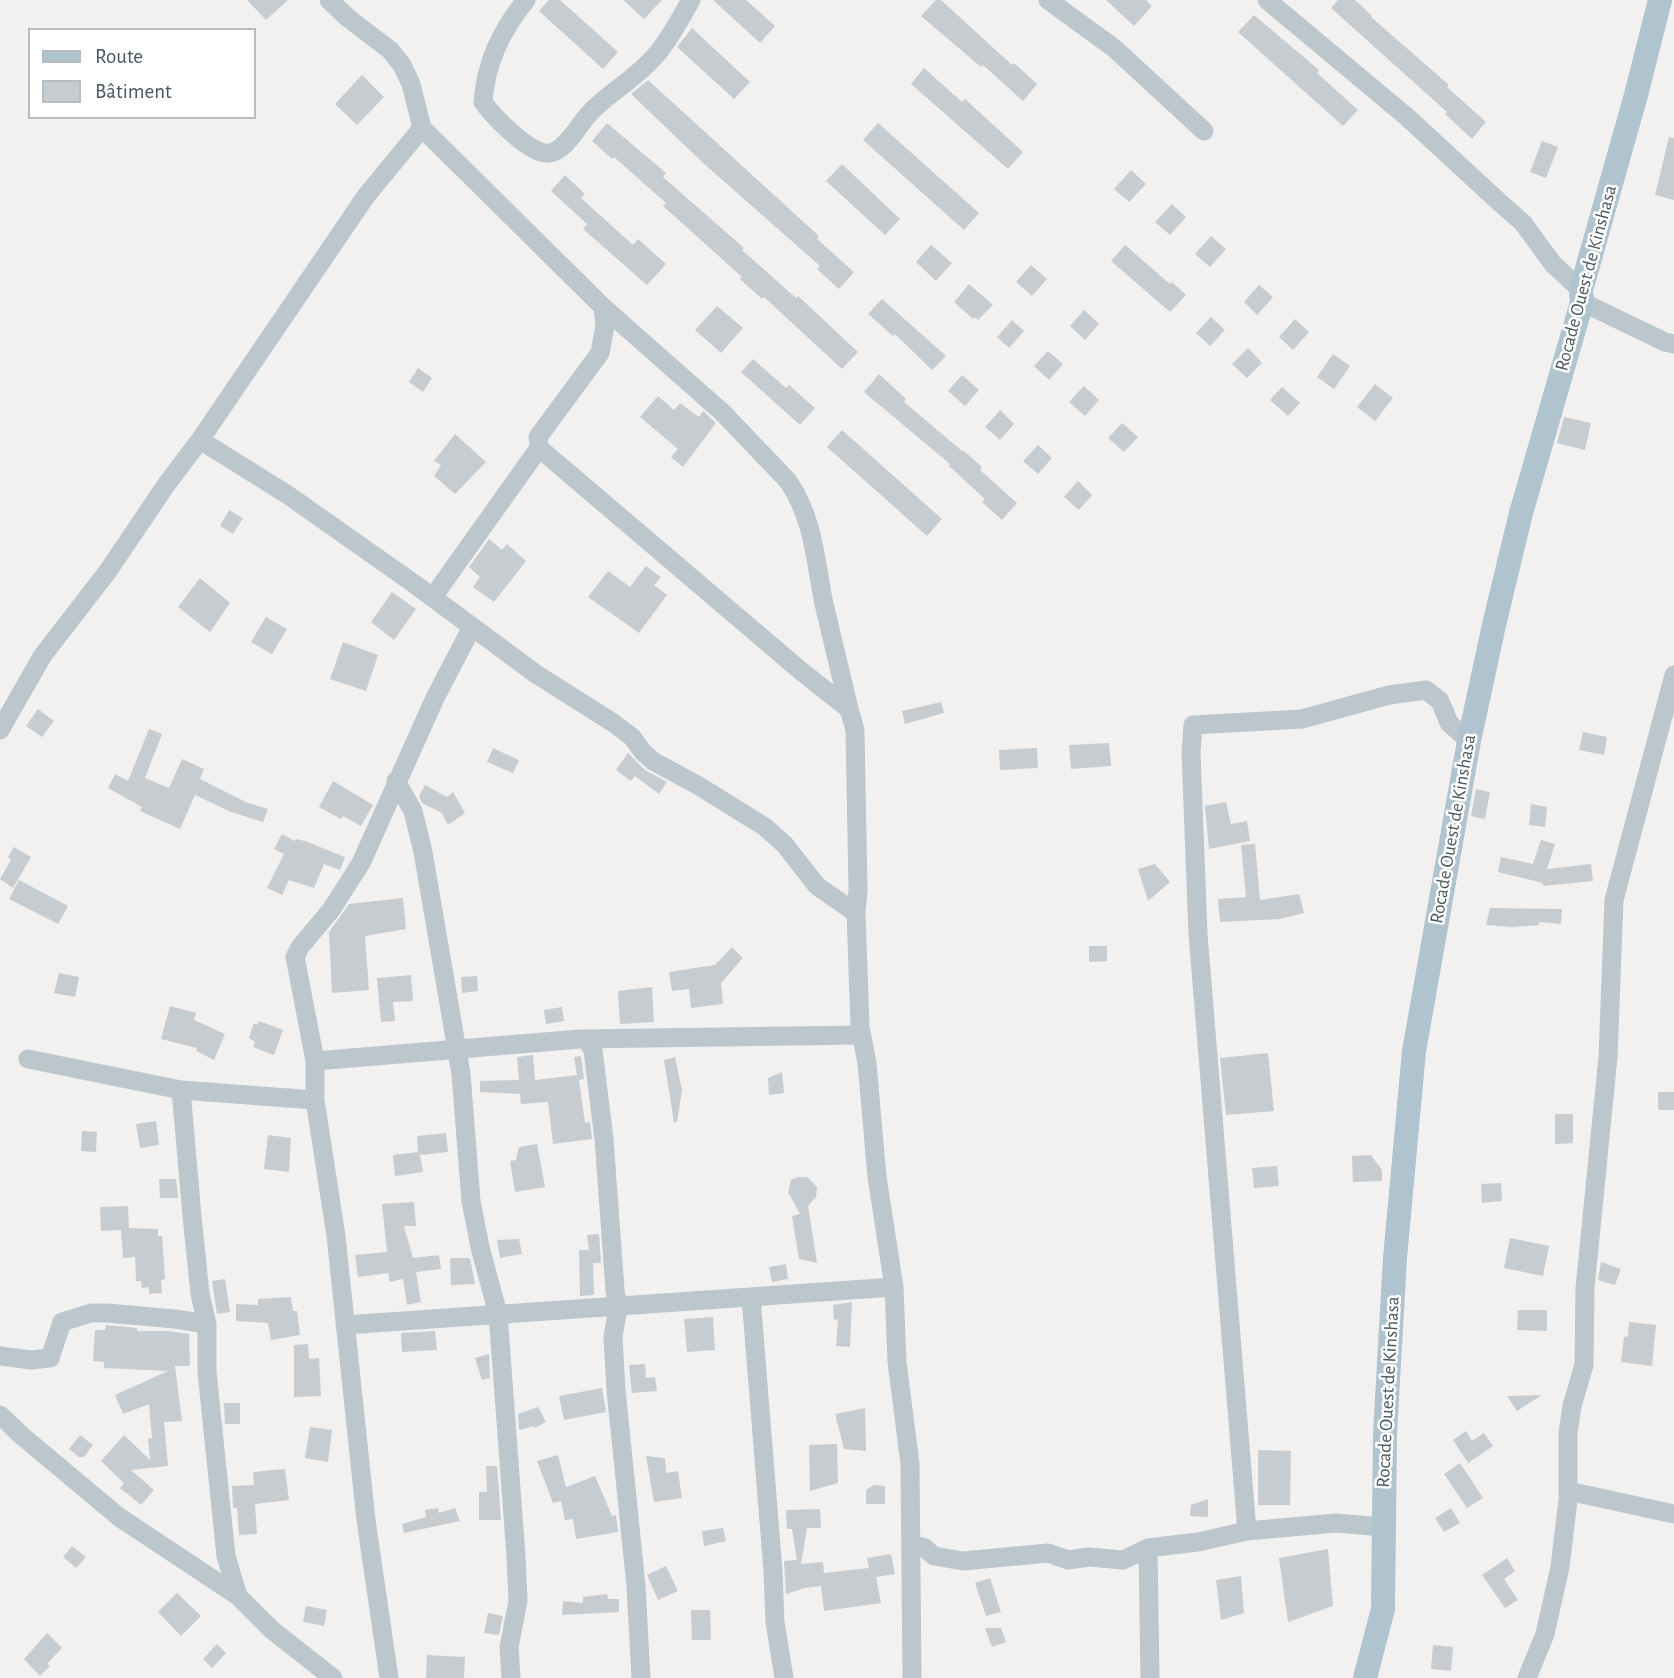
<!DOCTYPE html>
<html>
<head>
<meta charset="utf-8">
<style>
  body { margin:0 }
  #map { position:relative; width:1674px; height:1678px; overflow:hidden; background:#f3f0f0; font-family:"Alegreya Sans",sans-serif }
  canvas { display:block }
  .legend { position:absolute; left:28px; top:28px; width:228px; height:91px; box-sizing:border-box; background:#fff; border:2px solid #b6bcbf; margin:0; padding:9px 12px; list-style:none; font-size:21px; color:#48575e }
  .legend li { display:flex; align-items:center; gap:14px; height:35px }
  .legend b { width:35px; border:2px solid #b6bcbf }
</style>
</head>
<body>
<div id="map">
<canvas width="1674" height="1678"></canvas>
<ul class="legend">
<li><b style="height:9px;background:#b0c4cf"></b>Route</li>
<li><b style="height:19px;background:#c7ccd0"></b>Bâtiment</li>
</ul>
</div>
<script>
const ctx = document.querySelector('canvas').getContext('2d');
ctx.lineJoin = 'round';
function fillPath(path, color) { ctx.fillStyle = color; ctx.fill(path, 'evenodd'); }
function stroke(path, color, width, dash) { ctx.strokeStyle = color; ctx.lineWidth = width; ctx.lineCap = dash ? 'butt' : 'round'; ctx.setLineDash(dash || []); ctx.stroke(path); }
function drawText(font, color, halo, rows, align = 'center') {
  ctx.font = font + ' "Alegreya Sans",sans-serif'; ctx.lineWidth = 5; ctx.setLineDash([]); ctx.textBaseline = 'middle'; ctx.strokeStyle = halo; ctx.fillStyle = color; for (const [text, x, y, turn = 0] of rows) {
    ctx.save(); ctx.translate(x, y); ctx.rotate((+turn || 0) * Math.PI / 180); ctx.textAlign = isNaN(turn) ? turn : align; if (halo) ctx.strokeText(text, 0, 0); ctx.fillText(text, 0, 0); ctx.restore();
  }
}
fillPath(new Path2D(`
  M247,0H288L266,20Z
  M549,0H560L618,52L603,69L539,11Z
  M623,0H662L644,19Z
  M713,0H746L775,26L760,43Z
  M936,0H941L1012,65L1014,63L1037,84L1023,101L983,65L981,67L921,16Z
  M1106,0H1146L1152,6L1134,26Z
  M1338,0H1355L1372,16L1371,17L1449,85L1447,87L1486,122L1472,139L1445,114L1447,112L1331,8Z
  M1254,15L1319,70L1317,73L1358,110L1343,126L1238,32Z
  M692,28L750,82L734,99L677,47Z
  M924,68L962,102L965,99L1023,152L1008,169L911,84Z
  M362,75L384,97L357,125L335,104Z
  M648,80L819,236L817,239L854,272L839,289L817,269L820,266L702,162L631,94Z
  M607,123L666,173L663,177L744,248L742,250L796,298L798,296L858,352L842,369L764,297L762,299L740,279L742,277L663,206L666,203L614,157L612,159L592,141Z
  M878,123L979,213L964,230L863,140Z
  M1669,137L1674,138V200L1655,195Z
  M1542,141L1558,147L1546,178L1530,172Z
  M842,164L900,219L885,235L826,181Z
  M1131,170L1146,184L1129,202L1114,189Z
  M565,175L585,194L581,198L633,245L638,239L666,264L647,285L583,229L587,224L551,191Z
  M1172,204L1186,217L1170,235L1155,222Z
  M1211,236L1226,249L1210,267L1195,254Z
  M931,245L952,263L936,281L916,262Z
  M1125,245L1170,284L1172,282L1186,295L1170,312L1111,261Z
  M1031,265L1047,279L1032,296L1016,282Z
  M969,284L993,305L978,320L975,317L973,319L954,302Z
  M1259,285L1273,297L1257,315L1244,302Z
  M882,299L946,356L932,370L895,334L893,336L868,314Z
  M717,306L743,328L721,353L695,330Z
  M1084,310L1099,324L1085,340L1070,326Z
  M1211,317L1225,330L1210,346L1196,333Z
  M1295,319L1309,332L1293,350L1279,337Z
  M1012,320L1024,331L1009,348L997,337Z
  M1248,348L1262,363L1247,378L1232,364Z
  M1048,351L1063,364L1049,380L1034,366Z
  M1333,354L1350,366L1334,389L1317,377Z
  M753,359L786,388L789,385L815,408L800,425L741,372Z
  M418,368L432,378L423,392L409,382Z
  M879,374L906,399L904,402L962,451L963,450L982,467L980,470L1017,503L1002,520L982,502L985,499L949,466L950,464L864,392Z
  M962,375L979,390L965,406L948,391Z
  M1375,384L1393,398L1375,421L1357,407Z
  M1084,386L1099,400L1085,416L1069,402Z
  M1282,387L1300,403L1288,416L1270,400Z
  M658,396L674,410L680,403L699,417L703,411L716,423L683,467L671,457L678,449L640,417Z
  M1000,410L1014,424L1000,440L985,427Z
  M1564,417L1591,423L1585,450L1557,443Z
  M1122,423L1138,437L1124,452L1108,438Z
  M842,430L942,519L927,536L827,447Z
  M455,434L486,462L455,494L434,476L441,465L434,461Z
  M1038,445L1052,458L1038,474L1023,461Z
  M1078,481L1092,495L1079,510L1064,497Z
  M229,510L243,518L233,534L220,526Z
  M489,539L502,550L507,544L526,561L494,602L473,587L480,577L469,567Z
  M646,566L661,577L654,585L667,595L639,633L588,597L608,571L630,587Z
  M200,578L230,603L210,632L178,607Z
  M392,592L416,609L394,640L371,622Z
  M266,617L287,629L272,654L251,642Z
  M343,642L378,655L366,691L330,679Z
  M941,702L944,713L905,724L902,711Z
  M38,709L54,721L42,737L26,726Z
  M149,729L162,734L145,778L169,788L182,759L204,769L200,779L248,803L268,809L263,822L231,812L195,795L180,829L140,811L142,807L108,788L115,774L128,781Z
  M1583,732L1607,737L1604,755L1579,750Z
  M1109,743L1111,766L1071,769L1069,745Z
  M493,748L519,760L513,773L487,762Z
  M1037,748L1038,768L1000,770L999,750Z
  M628,753L645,770L667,782L659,794L635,776L631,781L616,770Z
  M333,781L373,805L361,826L343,816L341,819L319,807Z
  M425,785L447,797L453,792L465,813L448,825L442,813L422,803L419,796Z
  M1476,789L1490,792L1485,819L1471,816Z
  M1226,802L1231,824L1247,821L1250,841L1209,849L1205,806Z
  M1531,804L1547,807L1545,827L1529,825Z
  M282,834L295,841L296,839L305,841L345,857L340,870L324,864L314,888L289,880L282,895L267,888L284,854L274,849Z
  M1541,840L1555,844L1547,869L1591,864L1593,881L1543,886V883L1498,872L1501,857L1533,864Z
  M1255,844L1260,900L1299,894L1304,913L1280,919L1220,922L1218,899L1246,897L1241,845Z
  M14,847L31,857L13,888L0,879L11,860L8,857Z
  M1155,864L1170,882L1148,901L1138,869Z
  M19,880L68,906L58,924L9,899Z
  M403,898L406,929L365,936L369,990L332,993L329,932L349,904Z
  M1490,908L1562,909L1561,924L1539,922V925L1512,927L1486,925Z
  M1089,946H1107V961L1089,962Z
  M732,947L743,958L721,983L723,1004L691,1008L689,989L672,991L669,972L715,965Z
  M59,973L79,977L75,997L54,993Z
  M411,975L413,1001L393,1002L395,1021L381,1022L377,978Z
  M477,976L478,991L462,993L461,977Z
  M652,987L654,1022L620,1024L618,991Z
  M170,1006L196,1013L194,1020L225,1034L214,1060L196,1051L197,1048L161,1039Z
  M562,1007L564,1021L546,1024L544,1010Z
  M259,1021L283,1030L274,1055L253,1047L255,1042L249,1038L254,1023L257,1025Z
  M1268,1053L1274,1111L1226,1115L1220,1058Z
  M533,1055L535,1080L577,1075L574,1057L581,1056L584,1079L579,1080L585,1123L590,1122L592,1139L553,1144L548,1102L521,1104L520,1094L480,1092V1081L519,1080L517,1057Z
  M675,1057L682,1090L677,1122H674L664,1060Z
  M782,1072L784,1093L769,1095L768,1078Z
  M1658,1092H1674V1110H1658Z
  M1555,1114H1573V1143L1555,1144Z
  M156,1121L159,1145L140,1148L136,1124Z
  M82,1131L97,1132L96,1152L81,1151Z
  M446,1133L448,1152L420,1155L423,1172L395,1176L393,1155L418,1152L417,1136Z
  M268,1135L291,1138L289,1172L264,1169Z
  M537,1144L545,1187L515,1192L510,1161L516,1160L519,1147Z
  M1371,1155L1382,1170V1181L1353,1182L1352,1156Z
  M1277,1166L1279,1186L1254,1188L1252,1168Z
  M798,1177H807L817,1187L816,1197L808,1206L817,1263L799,1259L792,1216L800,1214L788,1192L791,1180Z
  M159,1179H176L178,1198H160Z
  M1501,1183L1502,1201L1482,1203L1481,1184Z
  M414,1202L416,1226H404L413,1258L439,1255L441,1269L416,1272L421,1302L407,1305L403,1279L390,1282L388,1273L358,1277L355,1255L387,1252L382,1204Z
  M128,1206L129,1228L158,1229V1236H162L165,1279L161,1280L162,1293L149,1294V1287L142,1288L141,1281H136L135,1257L123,1258L121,1230L101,1231L100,1207Z
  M599,1234L601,1263H593L594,1295L580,1296L579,1250H589L587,1235Z
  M1510,1238L1549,1246L1543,1276L1504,1268Z
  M519,1239L522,1254L500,1258L497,1240Z
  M450,1258H470L475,1284L451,1285Z
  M1601,1262L1621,1269L1615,1285L1598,1280Z
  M786,1264L788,1279L772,1282L769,1267Z
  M225,1279L230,1312L217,1314L212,1281Z
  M291,1297L293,1311H297L300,1335L271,1340L268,1323L236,1321V1304L258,1305V1299Z
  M852,1302L850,1347L836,1346L838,1319L834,1320L833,1305Z
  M1518,1310H1547V1331L1517,1330Z
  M713,1317L715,1350L687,1352L684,1319Z
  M1629,1322L1656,1325L1652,1366L1621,1362L1624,1337L1628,1336Z
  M106,1325L137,1328V1331H167L189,1334L190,1366H175L182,1421L164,1422L168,1466L131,1470L154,1490L141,1505L120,1488L124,1483L101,1461L124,1435L150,1460L148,1439L152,1438L149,1404L123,1414L115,1395L168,1371L104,1368V1362L93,1361L95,1330H105Z
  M435,1331L437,1350L402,1352L401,1333Z
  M308,1344L309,1359L319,1358L321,1396L294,1397V1345Z
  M489,1354L490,1378L482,1380L475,1358Z
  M645,1364L646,1378L655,1377L657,1391L632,1393L629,1365Z
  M602,1388L606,1412L564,1420L559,1396Z
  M1542,1395L1517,1411L1507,1396Z
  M224,1403H240V1424H225Z
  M538,1407L546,1422L535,1428L534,1426L519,1430L518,1414Z
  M865,1408L866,1451L844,1449L835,1414Z
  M310,1427L332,1430L328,1462L305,1458Z
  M1466,1431L1472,1441L1484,1433L1493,1446L1468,1463L1453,1440Z
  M80,1435L93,1445L84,1457H79L69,1449Z
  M837,1444L838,1483L810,1491L809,1445Z
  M1258,1450L1291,1451L1290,1505H1258Z
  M558,1455L566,1487L595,1476L612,1516L616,1515L618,1532L576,1539L573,1519L565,1520L561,1501L553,1503L537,1461Z
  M646,1456L665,1458L666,1473L678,1471L682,1498L654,1502Z
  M1460,1463L1483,1498L1467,1508L1444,1474Z
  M486,1466H497L501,1520H479V1492H487Z
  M285,1469L289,1500L255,1504L257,1534L239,1535L237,1508H233L232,1486L254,1485L253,1472Z
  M874,1485L885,1486V1504H866V1490Z
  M1208,1499V1517L1190,1516L1191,1505Z
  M438,1508L439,1513L455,1508L460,1521L404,1533L402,1524L426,1517L425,1510Z
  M1451,1508L1460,1523L1444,1532L1435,1518Z
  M820,1509L821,1528H807L801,1564L823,1562L824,1573L869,1568L867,1558L891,1554L895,1574L876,1577L881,1603L824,1611L821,1586L805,1588L786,1594L784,1561L797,1560L792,1529H787L786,1510Z
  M723,1528L726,1541L704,1546L702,1531Z
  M72,1546L86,1557L76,1568L63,1557Z
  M1328,1549L1333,1606L1288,1622L1279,1558Z
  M1507,1558L1515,1571L1504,1579L1518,1600L1505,1608L1482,1575Z
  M666,1566L678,1591L658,1600L647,1575Z
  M1241,1576L1244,1613L1221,1620L1216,1580Z
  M990,1578L1001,1612L986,1616L975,1583Z
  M177,1593L201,1616L181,1636L158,1612Z
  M607,1594L608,1599H619V1612L562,1615L563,1601L583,1603V1597Z
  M306,1606L327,1610L324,1626L303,1622Z
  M691,1610H710L711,1640H692Z
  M488,1613L503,1616L499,1635L484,1633Z
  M985,1628H1001L1006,1642L992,1647Z
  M47,1633L62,1648L47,1664L50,1666L40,1676L24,1659Z
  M217,1644L226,1653L212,1668L203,1659Z
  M1433,1645L1453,1647L1451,1671L1431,1669Z
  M427,1655L465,1657L464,1678H426Z`), '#c7ccd0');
stroke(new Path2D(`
  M329,0L348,18L390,50L402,65L411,84L422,128L603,307L605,326L600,353L538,437L539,448L801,671L849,709L855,730L858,890L856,913L860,1027L867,1063L877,1177L894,1287L897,1362L910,1464L912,1678
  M526,0C501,31 486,62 483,102C493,116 531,156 549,153C564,152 578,127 587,116C607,93 636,79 656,55C670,39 680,19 691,0
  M1048,0L1114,48L1204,131
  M1267,0L1407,117L1497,200L1523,223L1553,264L1581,290
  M1582,302L1665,342L1674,344
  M603,307L722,412L788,481C814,519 815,560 824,604C832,639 841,674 849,709
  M200,440L288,495L413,583L536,674L612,722L632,737L643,752L653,761L699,786L765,827L785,845L817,886L856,913
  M433,597L539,448
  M0,730L43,655L108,571L166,485L200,440L366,196L422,128
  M396,781L413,811L423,852L461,1074L471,1201L480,1247L498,1314L516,1556L518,1601L509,1647L511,1678
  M587,1040L593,1050L604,1139L615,1290L618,1308L613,1337L616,1390L636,1586L641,1678
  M28,1059L181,1090L315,1100
  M315,1061L580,1039L861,1035
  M181,1090L192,1216L200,1294L207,1324V1372L226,1556L238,1596
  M751,1297L773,1571L775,1622L784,1678
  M345,1325L894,1287
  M0,1356L31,1360L50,1358L62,1322L91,1313H107L175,1319L207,1324
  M0,1415L21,1435L119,1517L238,1596L272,1630L333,1678
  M1568,1491L1674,1514
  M1247,1531L1198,934L1191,753L1193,725L1302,719L1389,695L1426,690L1440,701L1449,723L1469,741
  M911,1544L925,1548L934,1556L963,1561L1048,1553L1068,1560L1089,1557L1123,1560L1148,1548L1198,1542L1247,1531L1336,1523L1383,1527
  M1148,1548L1150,1678
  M389,1678L366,1520L336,1236L315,1100V1061L295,957L300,947L331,910L361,863L435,698L472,627
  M1527,1678L1545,1634L1560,1567L1568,1500V1433L1572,1406L1584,1365L1585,1288L1608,1057L1614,900L1674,675`), '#bcc7cd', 19);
stroke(new Path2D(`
  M1365,1678L1383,1609L1385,1433L1395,1258L1414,1051L1469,741L1494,625L1521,513L1582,302L1581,290L1636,95L1660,0`), '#b0c4cf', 24);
drawText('19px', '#48575e', '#fff', [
  ["Rocade Ouest de Kinshasa",1586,278,-75],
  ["Rocade Ouest de Kinshasa",1453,829,-80],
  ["Rocade Ouest de Kinshasa",1388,1392,-87]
]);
</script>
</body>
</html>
